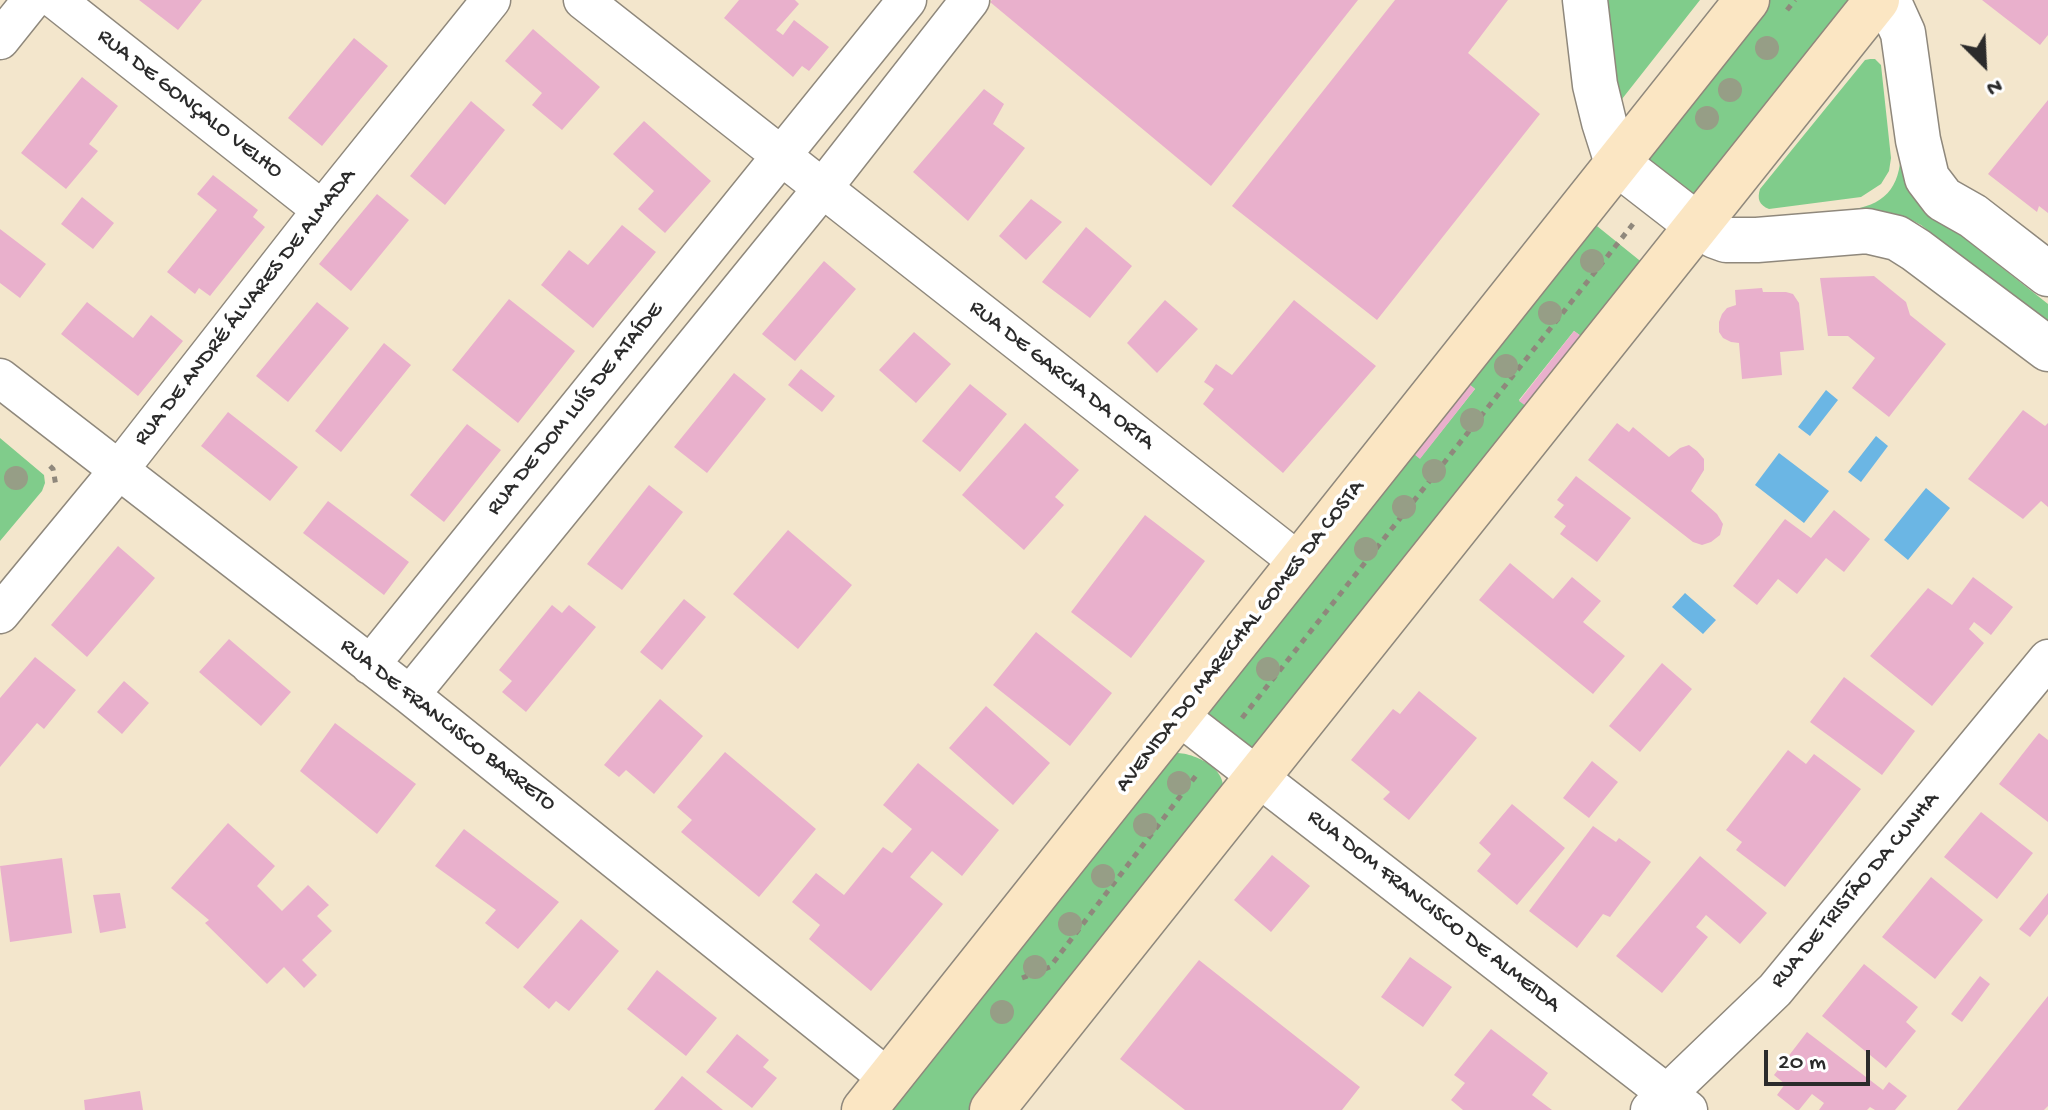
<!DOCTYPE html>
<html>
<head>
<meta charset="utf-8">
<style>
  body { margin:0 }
  #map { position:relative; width:2048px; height:1110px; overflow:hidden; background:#f3e6cc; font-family:"Gochi Hand",sans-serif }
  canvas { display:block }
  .north { position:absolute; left:1944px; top:24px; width:80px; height:80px; -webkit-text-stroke:6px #fff; paint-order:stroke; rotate:156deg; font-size:22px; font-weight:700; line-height:32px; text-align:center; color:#2b2b2b }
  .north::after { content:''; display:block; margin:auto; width:28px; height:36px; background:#2b2b2b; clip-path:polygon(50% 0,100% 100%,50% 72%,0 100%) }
  .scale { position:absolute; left:1764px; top:1050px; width:106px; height:36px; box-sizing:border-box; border:4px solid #2b2b2b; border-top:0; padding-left:10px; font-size:24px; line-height:28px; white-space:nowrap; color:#2b2b2b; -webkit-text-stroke:6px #fff; paint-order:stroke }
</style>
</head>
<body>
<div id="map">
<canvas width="2048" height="1110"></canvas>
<div class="north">N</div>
<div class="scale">20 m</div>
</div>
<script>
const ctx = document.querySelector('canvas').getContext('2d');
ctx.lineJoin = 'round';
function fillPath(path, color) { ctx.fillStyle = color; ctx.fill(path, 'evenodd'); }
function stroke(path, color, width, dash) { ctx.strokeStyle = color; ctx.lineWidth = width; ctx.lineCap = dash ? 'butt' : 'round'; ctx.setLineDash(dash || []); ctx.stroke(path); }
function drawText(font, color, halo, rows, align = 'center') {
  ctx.font = font + ' "Gochi Hand",sans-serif'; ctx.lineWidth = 7; ctx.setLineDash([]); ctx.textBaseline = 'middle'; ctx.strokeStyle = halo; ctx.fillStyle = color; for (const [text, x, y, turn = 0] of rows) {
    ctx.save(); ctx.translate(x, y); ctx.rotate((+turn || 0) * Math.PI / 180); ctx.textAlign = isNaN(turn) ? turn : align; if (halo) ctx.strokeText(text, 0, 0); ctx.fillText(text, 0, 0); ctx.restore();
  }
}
fillPath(new Path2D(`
  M1608,0H1700L1622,99L1616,92Z
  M1769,0H1855L1695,200L1643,157Z
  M1870,59H1875L1881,65L1891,158L1889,171L1881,184L1861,197L1769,209C1759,205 1757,199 1760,189L1865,60Z
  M1901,151L1939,218L2048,304V324L1921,225C1898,212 1874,209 1847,210C1884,206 1900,189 1901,151Z
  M1592,222L1644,264L1585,339L1574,331L1519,400L1530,409L1256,753L1207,716V712L1409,450L1420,458L1471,394L1475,389L1464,380Z
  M0,438L44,475L45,483L42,491L0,541Z
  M1176,753C1197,753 1234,772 1220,798L969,1110H889Z`), '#80cc8b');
fillPath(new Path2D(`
  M1826,390L1838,400L1810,436L1798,427Z
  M1876,436L1888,446L1861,482L1848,472Z
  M1779,453L1829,491L1804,523L1755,485Z
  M1926,488L1950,508L1908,560L1884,540Z
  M1685,593L1716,620L1703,634L1672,607Z`), '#6bb6e4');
fillPath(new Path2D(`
  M139,0H202L178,30Z
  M739,0H795L799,4L776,30L783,35L794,20L829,47L809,71L802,66L793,77L724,18Z
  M992,0H1358L1211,186L990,2Z
  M1395,0H1508L1468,53L1540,114L1377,320L1232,206Z
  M1982,0H2048V35L2040,45Z
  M533,29L600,87L562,130L532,105L542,93L505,61Z
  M354,38L388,66L322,146L288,118Z
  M82,77L118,106L89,144L98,151L66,189L21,153Z
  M984,89L1004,104L993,124L1025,148L968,221L913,172Z
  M2048,100V213L2039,206L2037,212L1988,174Z
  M471,101L505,130L445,205L410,176Z
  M644,121L711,181L665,233L638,209L654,191L613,154Z
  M213,175L258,210L253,217L265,227L210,296L199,288L195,294L167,272L217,210L197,194Z
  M377,194L409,220L351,291L319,264Z
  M82,197L114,223L93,249L61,224Z
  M1031,199L1062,222L1026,260L999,236Z
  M622,225L656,252L593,328L541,285L569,250L588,265Z
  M1086,227L1132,266L1090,318L1042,282Z
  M0,229L46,264L20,298L0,283Z
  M824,261L856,289L795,361L762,334Z
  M1874,276L1906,302L1910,315L1946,344L1889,417L1852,388L1875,358L1848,336H1828L1820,278Z
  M1762,288L1763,292H1786L1793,294L1799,303L1804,350L1780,352L1782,375L1742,379L1739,343L1731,342L1723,338L1719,332V322L1722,314L1727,308L1736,305L1735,290Z
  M509,299L575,351L518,423L452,370Z
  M1165,300L1198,329L1157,373L1127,343Z
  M1294,300L1376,366L1283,473L1203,404L1214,389L1204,382L1216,364L1232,375Z
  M87,302L133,338L151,315L183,341L138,396L61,334Z
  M317,302L349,328L288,402L256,376Z
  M1574,331L1585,339L1530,409L1519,401Z
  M914,332L951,364L916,403L879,370Z
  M384,343L411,365L341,452L315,431Z
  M801,369L835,396L822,412L788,385Z
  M734,373L766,399L707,473L674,447Z
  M1464,380L1475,389L1420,459L1409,450Z
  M970,384L1007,414L960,472L922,441Z
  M2023,410L2045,426L2048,423V507L2041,501L2023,519L1968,479Z
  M228,412L298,467L270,501L201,446Z
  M1025,423L1079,470L1055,497L1064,505L1024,550L962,495Z
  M1617,423L1629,432L1633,427L1669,457L1680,448L1689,445L1697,451L1704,459V470L1691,491L1717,514L1723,524L1720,535L1711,542L1702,545L1693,542L1588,460Z
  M467,424L501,450L444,522L410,495Z
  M1576,476L1631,518L1597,562L1560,534L1566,526L1554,517L1564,505L1557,500Z
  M649,485L683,512L622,590L587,564Z
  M328,501L409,562L384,595L303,533Z
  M1834,510L1870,539L1844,572L1826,558L1797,594L1778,579L1757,605L1733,586L1785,519L1811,538Z
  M1145,515L1205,561L1131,658L1071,612Z
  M788,530L852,585L798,649L733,594Z
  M118,546L155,578L87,657L51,625Z
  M1510,563L1553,599L1572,577L1601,601L1583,622L1625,656L1593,694L1479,600Z
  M1973,577L2013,607L1991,635L1974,622L1969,629L1984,643L1932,706L1870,656L1928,588L1952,605Z
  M684,599L706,617L662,670L640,652Z
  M552,605L562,613L569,605L596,627L526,712L502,692L512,681L499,670Z
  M1036,632L1112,693L1070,746L993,685Z
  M229,639L291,692L261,726L199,672Z
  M35,657L76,690L44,729L37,723L0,767V698Z
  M1662,663L1692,689L1640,752L1609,726Z
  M1844,677L1915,731L1882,775L1810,722Z
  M124,681L149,703L122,734L97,712Z
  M1419,691L1477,738L1409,820L1383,799L1390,792L1351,760L1393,709L1400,714Z
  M660,699L703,736L654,794L626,770L619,777L604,765Z
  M986,706L1050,763L1013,805L949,748Z
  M335,723L416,784L377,834L300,771Z
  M2039,733L2048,740V822L1999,784Z
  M1788,750L1806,764L1814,754L1861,789L1785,887L1736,850L1742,842L1726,830Z
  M725,752L816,829L759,897L681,832L692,820L677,807Z
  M1592,761L1618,782L1589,818L1563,798Z
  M918,763L999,830L962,876L932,851L910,877L943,904L871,991L809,939L820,925L792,902L816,873L844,895L883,847L892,853L912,829L883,805Z
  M1512,804L1565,848L1517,905L1477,871L1491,854L1479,843Z
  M1981,812L2033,853L1997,899L1944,857Z
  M228,823L275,866L257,886L282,911L308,885L329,905L317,916L332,931L302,960L317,975L304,988L284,967L267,984L205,923L209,920L171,888Z
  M1593,826L1616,842L1619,838L1651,862L1610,917L1603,914L1577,948L1529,911Z
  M464,829L559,902L518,949L485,923L496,910L435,866Z
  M1272,855L1310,886L1271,932L1234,900Z
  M1700,856L1767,913L1740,944L1706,915L1696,927L1708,937L1662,993L1616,956Z
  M62,858L72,933L10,942L0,866Z
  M1931,877L1983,920L1935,979L1882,937Z
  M120,893L126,928L100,933L93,895Z
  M2048,893V914L2030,937L2019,929Z
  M581,919L619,951L569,1011L556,1001L549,1009L523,987Z
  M1410,957L1452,987L1423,1027L1381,997Z
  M1199,960L1360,1087L1342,1110H1185L1120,1059Z
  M1864,964L1918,1007L1906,1022L1916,1031L1886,1068L1822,1016Z
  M657,970L717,1018L686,1056L627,1009Z
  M1980,976L1990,984L1962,1022L1951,1014Z
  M2048,996V1106L2044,1110H1957Z
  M1491,1029L1548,1073L1532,1095L1552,1110H1463L1451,1100L1465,1083L1454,1075Z
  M1807,1032L1883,1090L1889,1082L1907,1096L1895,1110H1875L1870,1107L1867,1110H1819L1824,1103L1812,1094L1799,1110H1796L1777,1095L1785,1084L1774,1075Z
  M737,1034L769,1060L763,1067L777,1078L752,1108L706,1072Z
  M682,1076L723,1110H654Z
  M140,1091L143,1110H85L84,1100Z`), '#e9b0cc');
const minor = new Path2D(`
  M56,0L322,210
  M583,0L1300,563
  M0,40L32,0
  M0,378L410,695L889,1079
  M0,614L118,471L322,210L491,0
  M370,665L907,0
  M410,695L822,189L970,0
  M1178,715L1688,1110
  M1650,1110L1775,990L2048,659`);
const tertiary = new Path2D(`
  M1585,0L1595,85L1604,122L1617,163L1697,225L1715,236L1726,240H1757L1867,231L1897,238L1916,250L2048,349
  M1888,0L1903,33L1918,140L1927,178L1943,199L1973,216L2048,274`);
const secondary = new Path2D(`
  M864,1110L1747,0
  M992,1110L1877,0`);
stroke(minor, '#8f887c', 41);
stroke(tertiary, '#8f887c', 47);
stroke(secondary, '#8f887c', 47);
stroke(new Path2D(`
  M1787,10L1795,0
  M50,466L53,469L56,486
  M1242,718L1633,224
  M1022,978L1050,967L1198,773`), '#8f887c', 5, [6, 6]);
stroke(minor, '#fff', 38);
stroke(tertiary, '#fff', 44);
stroke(secondary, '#fbe6c3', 44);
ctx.fillStyle = '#969e86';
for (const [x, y] of [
  [1767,48],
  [1730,90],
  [1707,118],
  [1592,261],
  [1550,313],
  [1506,366],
  [1472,420],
  [1434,471],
  [16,478],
  [1404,507],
  [1366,549],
  [1268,669],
  [1179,783],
  [1145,825],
  [1103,876],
  [1070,924],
  [1035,967],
  [1002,1012]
]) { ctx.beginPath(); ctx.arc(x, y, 12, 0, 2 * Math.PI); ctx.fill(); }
drawText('22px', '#2b2b2b', '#fff', [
  ["RUA DE GONÇALO VELHO",189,105,38],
  ["RUA DE ANDRÉ ÁLVARES DE ALMADA",246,308,-52],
  ["RUA DE GARCIA DA ORTA",1061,376,38],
  ["RUA DE DOM LUÍS DE ATAÍDE",576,410,-51],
  ["AVENIDA DO MARECHAL GOMES DA COSTA",1241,637,-52],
  ["RUA DE FRANCISCO BARRETO",447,726,38],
  ["RUA DE TRISTÃO DA CUNHA",1856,891,-50],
  ["RUA DOM FRANCISCO DE ALMEIDA",1433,912,38]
]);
</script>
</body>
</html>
